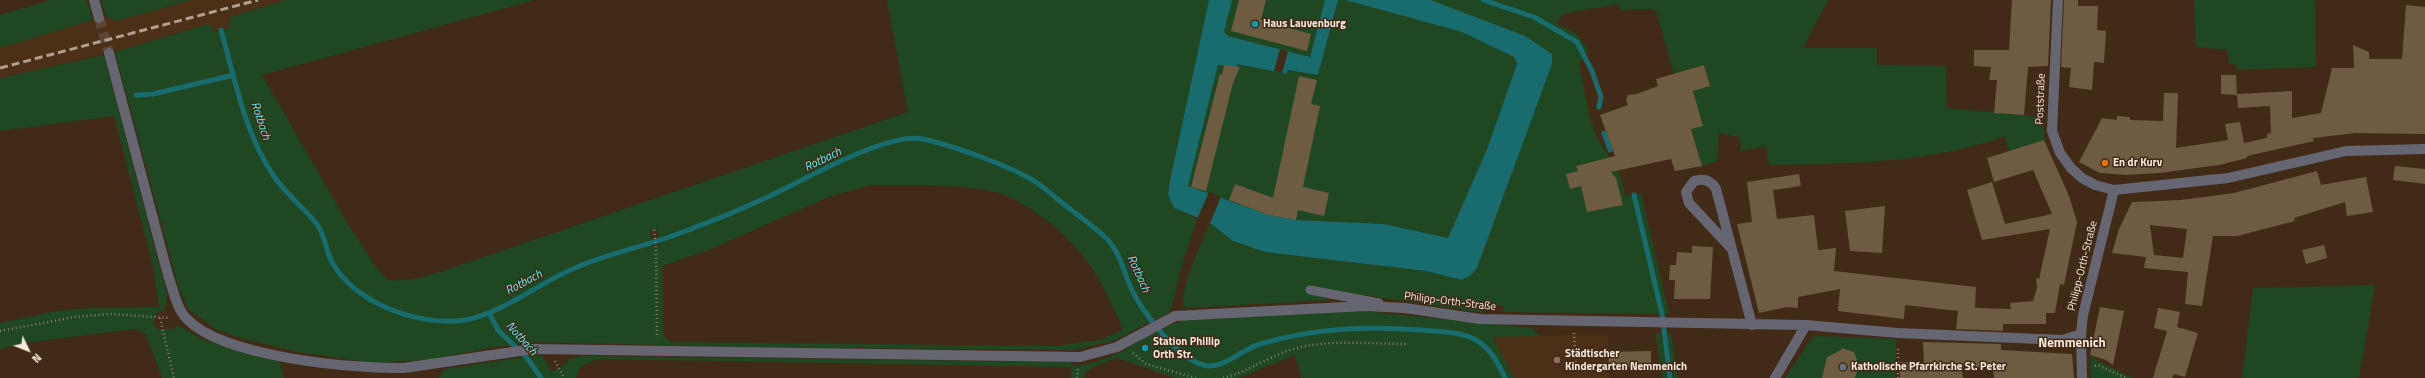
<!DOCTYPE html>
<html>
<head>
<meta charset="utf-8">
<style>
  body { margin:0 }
  #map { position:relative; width:2425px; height:378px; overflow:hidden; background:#412b17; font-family:"Titillium Web",sans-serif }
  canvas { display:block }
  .north { position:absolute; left:8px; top:330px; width:40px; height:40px; -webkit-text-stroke:3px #412b17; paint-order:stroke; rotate:133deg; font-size:11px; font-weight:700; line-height:16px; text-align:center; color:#f7e8dc }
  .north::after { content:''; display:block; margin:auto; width:14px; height:18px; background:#f7e8dc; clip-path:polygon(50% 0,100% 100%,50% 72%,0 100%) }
</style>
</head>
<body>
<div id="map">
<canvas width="2425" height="378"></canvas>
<div class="north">N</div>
</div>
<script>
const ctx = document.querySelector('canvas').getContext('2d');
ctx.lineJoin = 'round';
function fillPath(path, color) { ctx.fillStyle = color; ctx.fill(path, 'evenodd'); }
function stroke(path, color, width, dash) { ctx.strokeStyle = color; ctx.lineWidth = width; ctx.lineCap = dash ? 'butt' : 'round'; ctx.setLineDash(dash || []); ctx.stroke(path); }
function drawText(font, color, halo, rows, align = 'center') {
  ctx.font = font + ' "Titillium Web",sans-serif'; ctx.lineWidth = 3; ctx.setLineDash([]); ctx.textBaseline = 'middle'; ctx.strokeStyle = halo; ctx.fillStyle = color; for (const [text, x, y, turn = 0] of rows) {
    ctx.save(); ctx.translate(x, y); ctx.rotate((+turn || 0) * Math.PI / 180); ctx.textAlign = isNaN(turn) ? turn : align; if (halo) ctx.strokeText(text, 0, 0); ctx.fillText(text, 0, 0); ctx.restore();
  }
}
fillPath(new Path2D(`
  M191,0H286L230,17L229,28L221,30L215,32L207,24L115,52L0,78V48L93,20L109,16L117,21Z
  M1608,334L1609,378H1514L1493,337Z`), '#4b2f16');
fillPath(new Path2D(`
  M51,0H87L93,20L0,48V15Z
  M101,0H191L117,21L106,16Z
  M286,0H535L262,75L348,224L376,267L388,280C408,282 424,277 443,271L908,112L887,0H1209L1170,180L1168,195L1174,208L1197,219L1182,264L1172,306L1168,313L1113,341L1072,350L748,347L535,342L494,347L429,360L373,363L298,352L244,339L217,330L189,310L179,289L115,52L208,24L215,32L229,28L230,17ZM870,185C910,186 952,183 992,191C1009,195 1024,204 1038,214C1085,248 1101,278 1123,330L1100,340L1055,346L670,342L663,335L662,266L706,251L829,197ZM657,229L659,245L653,247L650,231Z
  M1232,0H1325L1310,57L1228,36L1224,32Z
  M1338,0H1345L1462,32L1514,57L1517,64L1487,149L1448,238L1384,224L1296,220L1269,215L1188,186L1218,65L1237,66V64L1282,73L1286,74L1288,70L1318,75Z
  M1431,0H1828L1803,48H1877V65L1946,66L1947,108L2042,117L2045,140L2009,151L2005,136C1932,163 1847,164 1769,165L1766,146L1739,151L1741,147L1739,137L1719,133L1717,161L1702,166L1691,129L1703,125L1693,91L1710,85L1704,65L1674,74L1656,11L1653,9L1620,10L1619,4L1566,13L1561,16L1557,24L1576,33L1588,49L1579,65L1590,119L1598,139L1620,176L1625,196L1641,193L1669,314L1503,312L1504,306L1488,305L1484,313L1350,293L1323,296L1329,300L1186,308C1175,297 1204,237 1210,223L1233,241L1265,252L1426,271L1461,280L1477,268L1552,64V55L1525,36Z
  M2194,0H2315L2316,67L2236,70V64H2229L2227,50L2196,47Z
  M104,55L167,295L165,309L157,313L153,323L158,329H172L179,326L206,341L279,361L284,378H162L146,334L134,329L25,343L0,349V323L56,311L90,308L159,307L153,266L114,116L0,131V78Z
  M2375,285L2359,378H2242L2253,288Z
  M1361,311L1525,327L1533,329L1539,336L1493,337L1514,378H1301L1295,355L1239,378H1175L1117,358L1093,367L1085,373L1084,378H1071L1072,367L596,359L579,368L576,378H438L445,369L539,355L544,358L552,372L566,364L569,359L580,356L1063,362H1069L1075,366C1104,363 1128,350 1151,333L1152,334L1170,325L1186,320Z
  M1655,333H1661L1668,378H1663Z
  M1666,333H1671L1678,378H1674Z
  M1813,336L1896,339V378H1785Z
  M2090,355L2099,362L2134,378H2091Z`), '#1e4722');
fillPath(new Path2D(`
  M1209,0H1232L1224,32L1228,36L1310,57L1325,0H1338L1318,75L1288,70L1286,74L1282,73L1237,64V67L1218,65L1188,186L1269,215L1296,220L1384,224L1448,238L1487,149L1517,64L1514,57L1462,32L1345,0H1431L1525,36L1552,54V64L1477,268L1470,276L1461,280L1426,271L1265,252L1233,241L1210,223L1174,208L1168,195L1170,180Z`), '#186c6e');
fillPath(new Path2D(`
  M1280,49L1288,52L1282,73L1274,71Z
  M1209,192L1221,197L1210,223L1197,219Z`), '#412b17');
stroke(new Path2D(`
  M1483,0L1534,17L1577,42L1592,71L1601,97L1599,107
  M221,30C235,79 244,132 273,175C285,193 302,206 316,223C325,234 325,248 331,260C352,303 420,327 465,320C504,313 538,283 575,268C607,254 642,247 675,235C710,222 746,208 780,191C811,176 889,132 923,139C951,145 1004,164 1029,178C1041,184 1051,194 1061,202C1076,214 1092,225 1106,238C1120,252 1123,270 1131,288C1141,311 1182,365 1209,366C1227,366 1243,349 1260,344C1314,328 1366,326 1421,330C1439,332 1459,331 1476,340C1491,349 1498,363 1505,378
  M136,95L153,94L234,75
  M1604,133L1610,150
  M1634,195L1662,314L1670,378
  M489,313L498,330L527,358L541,378`), '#186c6e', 5);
fillPath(new Path2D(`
  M1239,0H1266L1261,20L1311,34L1307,51L1231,31Z
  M2012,0H2051L2048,66L2028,67L2024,115L1994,113L1997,80H1989L1991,67L1974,66V50H2009Z
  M2064,0H2078V6H2098L2097,30L2106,31L2104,63L2094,62L2092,90L2069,87L2071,68L2061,67Z
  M2406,5L2425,7V134L2355,133L2313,138L2314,141L2247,156V158L2219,165L2160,173L2126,175L2100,173L2079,162L2102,118L2117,120V116L2130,117V120L2163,121L2164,93H2178L2176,148L2228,140L2225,124L2240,122L2244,143L2267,138V134L2271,133L2270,106L2238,108L2237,94L2292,91V118L2321,113L2332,68H2354L2353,45L2369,52V59H2402Z
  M1224,65L1240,67L1233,83L1206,191L1191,187L1220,74L1222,75Z
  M1704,65L1710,86L1693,91L1703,126L1691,129L1702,166L1675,171L1671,159L1611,172L1616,178L1623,205L1587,212L1581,186L1570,189L1566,174L1578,171L1576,166L1615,156L1600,115L1628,105L1626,100L1628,95L1637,94L1658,86L1656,79Z
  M2221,75H2236L2237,95L2221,94Z
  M1299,76L1317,80L1311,104L1320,106L1303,187L1329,193L1324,216L1298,210L1296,220L1269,215L1229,200L1235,184L1273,198Z
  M2044,140L2069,196L2077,222L2064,285L2060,284L2055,313H2046V324H2003V331L1956,329L1958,311L1905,305L1904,319L1838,311L1840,289L1798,297V308L1787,307L1759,313L1737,224L1752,222L1747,182L1799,174L1801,186L1773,190L1777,219L1814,215L1818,250L1836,248L1834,271L1976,287L1975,308L2011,309L2010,303L2033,301L2037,288L2036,278L2039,279L2050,229L1982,240L1967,190L1992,182L2005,224L2052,214L2033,170L1994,182L1987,158Z
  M2395,166L2425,169V184L2393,180Z
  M2317,171L2321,185L2366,177L2373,212L2347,216L2345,202L2294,218L2295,221L2237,236H2213L2202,306L2185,304L2188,272L2144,268L2146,257L2112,253L2119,229L2132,202L2181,200L2234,193ZM2150,225L2187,229L2183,258L2154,255Z
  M1885,206L1882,253L1850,251L1845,211Z
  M2324,245L2327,258L2306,264L2302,250Z
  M1692,246L1713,247L1710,299H1674L1675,280H1669L1670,265H1676L1677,252L1692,253Z
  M2100,307L2124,311L2113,365L2106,360L2090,355Z
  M2158,308L2180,312L2177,327L2198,333L2185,377L2174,374L2172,378H2153L2167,331L2154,328Z
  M1923,342L2001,344V350L2072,354L2074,378H1994L1993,369L1961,366L1963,378H1900V362L1924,363Z
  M1842,348L1854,352L1859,365L1855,378H1822L1827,357L1841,350Z
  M1651,351V367L1609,368L1608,352Z`), '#6d5c41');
stroke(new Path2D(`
  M99,18L109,53`), '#5c4735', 10, [10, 5]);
stroke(new Path2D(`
  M654,230L656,246L657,338
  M160,318L174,378
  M0,331L75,317L111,314L170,318
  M1574,333L1576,371
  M1133,353L1146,364L1196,378
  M555,361L564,378
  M2095,366L2098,365L2126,378
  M1077,378L1078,369
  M1223,378C1248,372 1269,356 1293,349C1329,339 1370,344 1406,344
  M1898,378V346`), '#917e6e', 2.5, [1, 3]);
stroke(new Path2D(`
  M1310,290L1379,303`), '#666673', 9);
stroke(new Path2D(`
  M94,0L99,18
  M2058,0L2052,131L2060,153L2071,168L2082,178L2095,185L2114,190L2228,178L2346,151L2425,149
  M109,53L168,275C173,289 176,308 187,319C223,357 352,369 404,368L533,349L1080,357L1117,347L1175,316L1365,306L1405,308L1480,319L1806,325L1898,333L2063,340L2081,334L2083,315L2114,190
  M1731,248L1689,203L1686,192L1694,181C1703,178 1711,180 1716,189L1752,325
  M2081,334L2082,378
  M1775,378L1806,325`), '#666673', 10);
stroke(new Path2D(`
  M0,68L258,0`), '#b09f90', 3, [8, 4]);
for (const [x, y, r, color] of [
  [1255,24,4,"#0f9aa8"],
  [2105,163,4,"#e8710a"],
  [1145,348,4,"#0f9aa8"],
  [1557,360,4,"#8d6e63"],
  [1843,367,4,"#6b7280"]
]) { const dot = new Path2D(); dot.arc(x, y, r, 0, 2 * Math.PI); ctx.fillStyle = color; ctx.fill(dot); stroke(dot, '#412b17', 1.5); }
drawText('bold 11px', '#f7e8dc', '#412b17', [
  ["Haus Lauvenburg",1263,24],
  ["En dr Kurv",2113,163],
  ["Station Phillip",1153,342],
  ["Orth Str.",1153,355],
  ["Städtischer",1565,354],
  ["Kindergarten Nemmenich",1565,367],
  ["Katholische Pfarrkirche St. Peter",1851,367]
], 'left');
drawText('11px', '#f7e8dc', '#412b17', [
  ["Poststraße",2041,99,-88],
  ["Philipp-Orth-Straße",2083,266,-76],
  ["Philipp-Orth-Straße",1450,302,7]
]);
drawText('italic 12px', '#5bf0f2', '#412b17', [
  ["Rotbach",260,121,72],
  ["Rotbach",823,160,-26],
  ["Rotbach",1138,274,66],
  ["Rotbach",524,283,-28],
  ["Notbach",521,339,48]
]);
drawText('bold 13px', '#f7e8dc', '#412b17', [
  ["Nemmenich",2072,344]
]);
</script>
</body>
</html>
